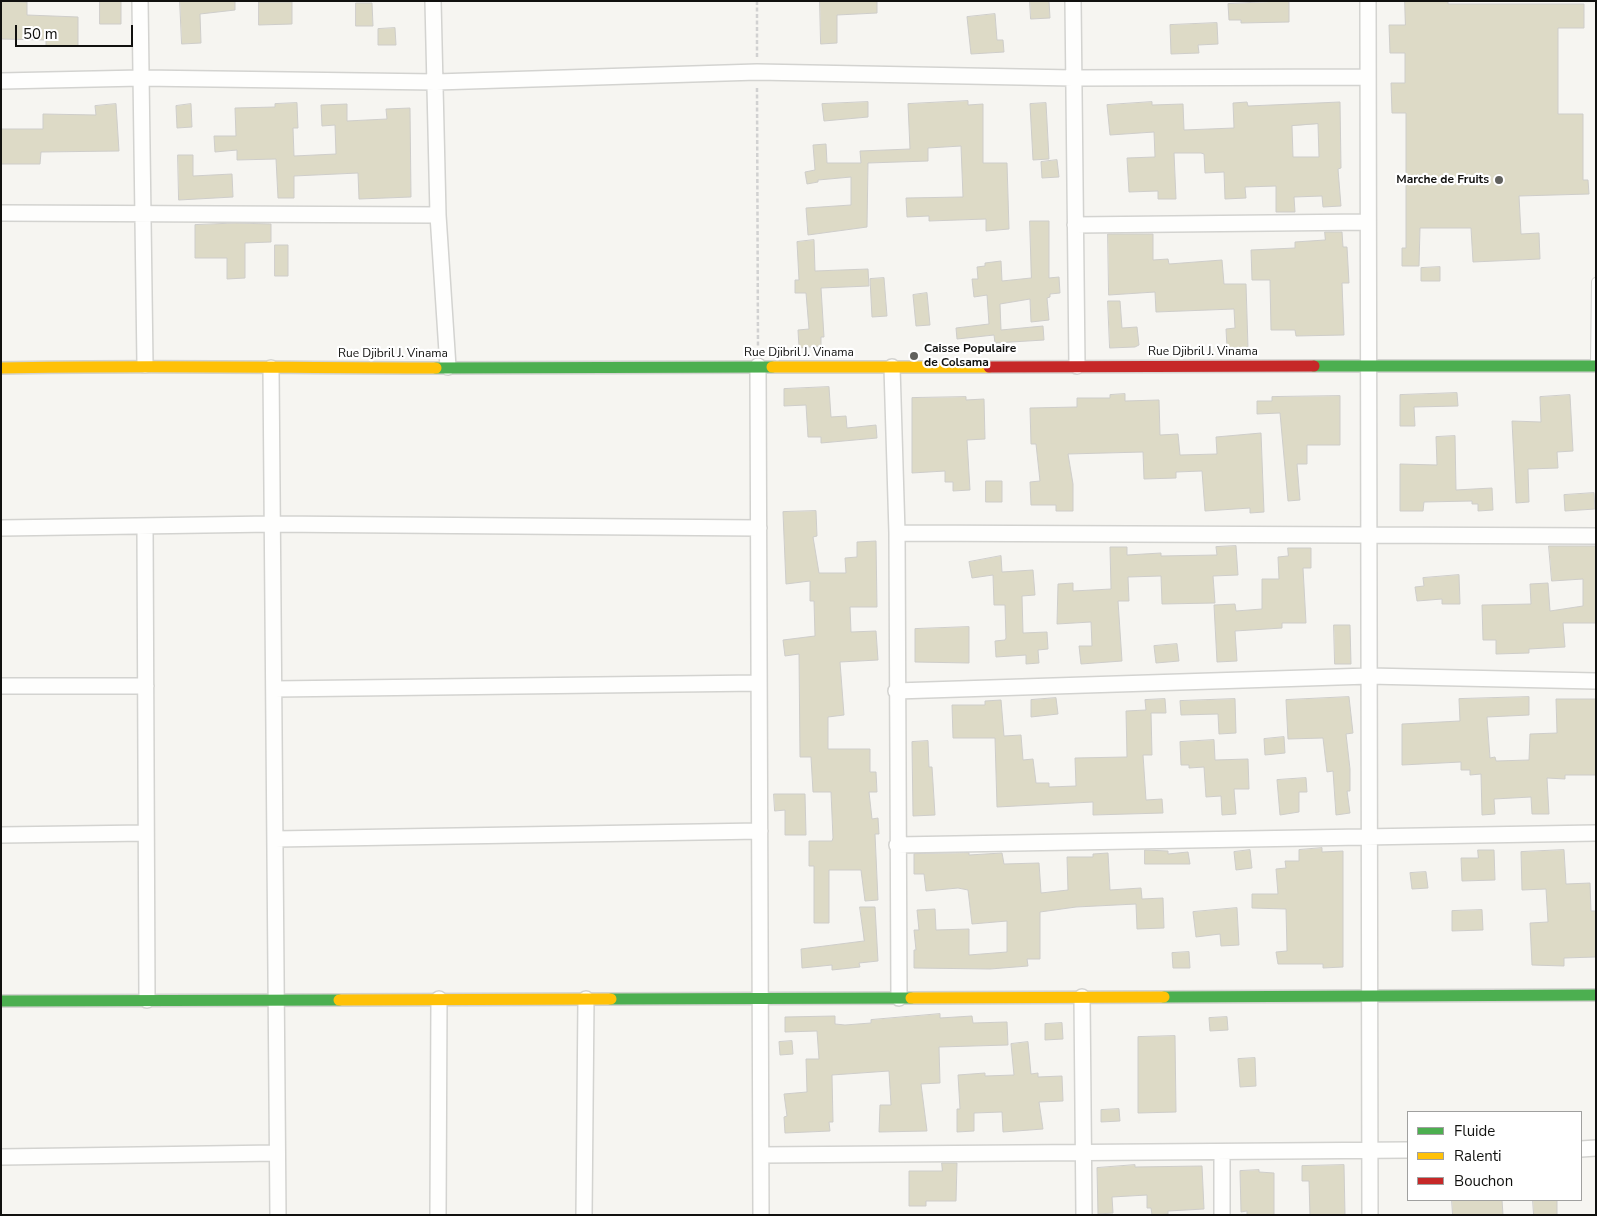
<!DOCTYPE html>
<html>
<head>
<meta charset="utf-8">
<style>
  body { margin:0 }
  #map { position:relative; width:1597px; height:1216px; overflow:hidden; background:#f6f5f1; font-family:"Nunito Sans",sans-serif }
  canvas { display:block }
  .frame { position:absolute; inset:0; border:2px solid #11110f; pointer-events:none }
  .legend { position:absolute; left:1407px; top:1111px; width:175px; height:90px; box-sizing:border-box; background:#fff; border:1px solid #a0a09f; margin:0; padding:6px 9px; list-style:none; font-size:15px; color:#11110f }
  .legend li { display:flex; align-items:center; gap:10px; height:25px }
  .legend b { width:25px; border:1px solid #a0a09f }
  .scale { position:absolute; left:15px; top:25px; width:118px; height:22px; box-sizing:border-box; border:2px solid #11110f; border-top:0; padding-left:6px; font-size:15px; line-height:18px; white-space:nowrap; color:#11110f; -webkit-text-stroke:4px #fff; paint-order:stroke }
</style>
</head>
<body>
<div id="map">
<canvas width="1597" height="1216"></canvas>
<div class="frame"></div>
<ul class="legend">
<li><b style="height:6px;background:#4caf50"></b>Fluide</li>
<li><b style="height:6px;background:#ffc107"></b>Ralenti</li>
<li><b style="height:6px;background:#c62828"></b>Bouchon</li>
</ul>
<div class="scale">50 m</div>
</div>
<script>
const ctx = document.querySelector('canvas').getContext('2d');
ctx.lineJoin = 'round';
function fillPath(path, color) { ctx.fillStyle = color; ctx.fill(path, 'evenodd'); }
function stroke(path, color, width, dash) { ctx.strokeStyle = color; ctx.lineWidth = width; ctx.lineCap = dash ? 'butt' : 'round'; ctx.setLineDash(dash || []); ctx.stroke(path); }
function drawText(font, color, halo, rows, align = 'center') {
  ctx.font = font + ' "Nunito Sans",sans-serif'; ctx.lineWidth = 4.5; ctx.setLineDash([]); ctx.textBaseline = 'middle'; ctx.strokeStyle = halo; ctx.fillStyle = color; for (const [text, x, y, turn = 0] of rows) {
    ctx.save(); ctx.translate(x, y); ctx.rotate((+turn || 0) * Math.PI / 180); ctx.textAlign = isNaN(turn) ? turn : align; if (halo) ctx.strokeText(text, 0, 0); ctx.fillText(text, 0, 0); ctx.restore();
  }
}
const building = new Path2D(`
  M1,1L27,2V15L78,17V46H46V40L1,39Z
  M100,1H121V24H100Z
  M180,1H235V10L200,14L201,43L182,44Z
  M820,1H877V13L837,15V43L821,44Z
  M1030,1H1049L1050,18L1031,19Z
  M1289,1V22L1241,23V20H1229L1228,4Z
  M1405,1H1448V4H1584V28H1558V114H1583V180H1588L1589,194L1519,196L1521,234L1539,233L1540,259L1473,262L1471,228H1420L1419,266H1402V248H1406V113H1392L1391,83H1405V53H1390L1389,25H1405Z
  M259,2H292V24L259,25Z
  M356,3H372L373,26H356Z
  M995,14L997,40H1003L1004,52L971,54L967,17Z
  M1217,23L1218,44L1198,45L1199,53L1171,54L1170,25Z
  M395,28L396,45H378V29Z
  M968,101V105L983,104V163H1007L1009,229L986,231V219L929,221V216L907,217L906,198L963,197L961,146L928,148V161L868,163L867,227L808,235L806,208L851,205V177L818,180V182L807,184L805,172L815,170L813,145L826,144L827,163H861L860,151L910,149L908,104Z
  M868,102V117L824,121L822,104Z
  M1152,102V105L1183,104L1184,130L1234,128L1233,103L1247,102L1248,106L1340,102L1341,168L1338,169L1341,206L1323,207L1322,196L1294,197L1295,212H1276V186L1245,187L1246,198L1225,199L1224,172L1205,173L1204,154L1201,153H1174L1176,199H1158V191L1129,192L1127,158L1155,157L1154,132L1110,135L1107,105ZM1318,124L1319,157H1293L1292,126Z
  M297,103L298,128H293L294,156L336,154L335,125L322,126L321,105L347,104V121L387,119L386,109L410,108L411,197L359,199L358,173L294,176V198H278L276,159L237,160V150L215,152L214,136H236L235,108L275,107V104Z
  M1046,103L1049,159L1033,160L1030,104Z
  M116,104L119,151L41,152L40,164H1V129H43V114L96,115L95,106Z
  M191,104L192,127L177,128L176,106Z
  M178,155H193V176L232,174L233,197L179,200Z
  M1057,160L1059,177L1042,178L1041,162Z
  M1030,221H1049V278L1059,277L1060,293L1050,294V297L1047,298L1049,320L1031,322L1030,299L1000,304L1001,330L1043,326L1044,340L995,343L994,335L957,339L956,328L989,324L987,295L974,297L972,279H978L977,267L985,266V263L1001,261L1002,281L1031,278Z
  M236,223L271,224V242L245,243V278L227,279V258H195V225Z
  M1325,232H1342L1343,247H1347L1349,283H1342L1344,335L1296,336L1295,330H1271L1270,280H1252L1251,250L1295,248V242L1325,240Z
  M1108,234H1153V260L1168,259L1169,264L1222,260L1224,284H1246L1248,348H1227L1226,329L1235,328L1234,309L1156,312L1155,292L1109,295Z
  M814,240L815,271L868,269L869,286L821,288L824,337H821V346L799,348L798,330L809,329L806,293H795V280H799L797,242Z
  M275,245H288V276H275Z
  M1440,267V281H1421V268Z
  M884,278L887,316L872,317L870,279Z
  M927,293L930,325L916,326L913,295Z
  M1108,301H1120L1122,328L1137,327L1139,345L1135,347L1110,348Z
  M829,387L831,417L846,416L847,428L876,425L877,438L821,443V437H808L806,405L784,406V389Z
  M1457,393L1458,406L1414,407L1415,426H1400V395Z
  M1125,394V401L1159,400L1160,435L1178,434L1180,455L1217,454L1216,437L1261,433L1264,512L1250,513V508L1205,511L1202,471L1176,472V478L1144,479L1143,452L1068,454L1073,484V511H1056V505H1031L1030,482L1040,481L1036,444H1031L1030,408L1077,407V398H1110V395Z
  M1570,395L1573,451L1557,452L1558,468L1528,469L1529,502L1516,503L1512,421L1541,422L1540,397Z
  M1340,396V445H1307V464H1297L1300,500L1288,501L1280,413L1257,414V401H1272V397Z
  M966,397V400L984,399L985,439L967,440L970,490L953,491V482H945V471L912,473V398Z
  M1455,436L1456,490L1492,488L1493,510L1478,511V504H1472V501L1424,502L1423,511H1400V464L1437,465L1436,437Z
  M986,481H1002V502H986Z
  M1594,493L1595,509L1565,511L1564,495Z
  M816,511L817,536L813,537L819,573H846L845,558L857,557V542L876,541L877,607H850L851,632L876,631L878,660L840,662L844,715L828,717V749H870V772H876L877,792H869L872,819L878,818L879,834H875L878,900L865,901L861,870H829V923H814V866H809V841H832L833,838L831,792H813L811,757H800L799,654L785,656L783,640L815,636L814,601H810V581L786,584L783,512Z
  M1236,546L1238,575L1213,576L1215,603L1162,604L1161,576L1128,577L1129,601H1118L1122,661L1081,664L1079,646H1092L1091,622L1057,624L1058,584L1073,583V591L1111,589L1110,547H1127V555L1161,553V556L1217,555L1216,547Z
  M1549,546H1596V623H1563L1565,647L1529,649V653L1496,654V640H1483L1482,605L1531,604L1530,584L1548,583L1550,611L1583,606V579L1552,581Z
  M1288,548H1311V568H1303L1306,623H1282V628L1235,631L1237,661L1217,662L1214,605L1235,604L1236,611L1262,609V579H1279L1278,557L1288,556Z
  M1001,556L1002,572L1033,570L1035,595L1022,596L1023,633L1047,632L1048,649L1038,650L1039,663L1026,664V655L996,657L995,641L1005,640L1006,638L1005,605H994L993,575L972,578L969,562Z
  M1459,575L1460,604H1442V599L1417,601L1415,587L1424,586L1423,578Z
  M1334,625H1350L1351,664H1335Z
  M969,627V663L915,662V629Z
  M1177,644L1179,661L1156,663L1154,646Z
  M1349,697L1353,733L1346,734L1350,769V791H1347L1350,813L1336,815L1333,771L1327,772L1323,738L1288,739L1286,700Z
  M1529,697V715L1487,717L1490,758L1495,757L1496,761L1529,760L1530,734L1557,733L1556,699H1596V775H1565V779L1547,778L1549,814H1532L1531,797L1494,799L1495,814L1482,815L1481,774L1470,775V770H1461V762L1402,765V724L1460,721L1459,699Z
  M1056,698L1058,714L1031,717V700Z
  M1165,699L1166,713H1151L1152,755H1143L1146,800L1162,799L1163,813L1093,815V802L997,807L995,738H953L952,705H985V701L1001,700L1004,736L1021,735L1023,760L1033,759L1036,783H1049V787L1076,786L1075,758L1127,757L1126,711L1146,710L1145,700Z
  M1235,699L1236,733L1219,734L1218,714L1181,715L1180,701Z
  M1284,737L1285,753L1265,755L1264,739Z
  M1214,740L1215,760L1248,759L1249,789H1234L1236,814L1222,815L1221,796L1206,797L1204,767L1189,768V765H1181L1180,742Z
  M928,741L929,767H932L935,815L913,816L912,742Z
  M1306,778L1307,792H1299V812L1280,815L1277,780Z
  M774,794H805L806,835H785V810L775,811Z
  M1322,848V852L1343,851V967L1323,968V964H1278L1276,952L1287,951L1286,909L1252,908V894H1278L1276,869L1286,868L1285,861H1299V850Z
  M1145,850L1168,851V854L1188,852L1190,864H1145Z
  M1250,850L1252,868L1236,870L1234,852Z
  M1478,850H1494L1495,880L1462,881L1461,858H1478Z
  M1564,850L1566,884L1590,883L1591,911H1596V957L1564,958V966L1532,965L1530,923L1548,922L1546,889L1522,890L1521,852Z
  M969,853V855L1002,853L1004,864L1039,863L1041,893L1068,890L1067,857H1093V854L1108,853L1110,890L1141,888L1142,899L1163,898L1164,928L1137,929L1136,904L1076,907L1040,912V959H1027L1028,966L990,969L914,968V950H916L914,930H919L917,910L935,909L936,930L969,929V955L1007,952V921L972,924L968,890L958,888L926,891L924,874H914V854Z
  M1426,872L1428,888L1412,889L1410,873Z
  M860,907H875L878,961L859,963L860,967L832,970V965L802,968L801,949L864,941Z
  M1237,908L1239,945L1221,946L1220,934L1196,937L1193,912Z
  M1482,910L1483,930L1452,931V911Z
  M1189,952L1190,968H1173L1172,953Z
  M940,1014V1018L972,1016L973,1023L1007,1022L1008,1045L939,1047L940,1083L921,1084L927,1131L879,1132L880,1105H891L889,1071L832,1075L833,1122H829L830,1131L785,1133L784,1117L787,1116L784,1094L807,1092L806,1059H819L817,1031L785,1032V1017L835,1016V1024L845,1025L871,1023V1020Z
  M1227,1017L1228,1030L1210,1031L1209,1018Z
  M1062,1023L1063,1039L1045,1040V1024Z
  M1175,1036L1176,1112L1138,1113V1037Z
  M792,1041L793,1054L780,1055L779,1042Z
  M1028,1042L1031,1074L1038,1073V1077L1062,1076L1063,1101L1039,1102L1043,1129L1003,1132L1002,1112L974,1113V1131L957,1132V1109H960L958,1075L985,1073V1076L1014,1075L1011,1044Z
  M1255,1058L1256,1086L1240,1087L1238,1059Z
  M1119,1109L1120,1121L1101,1122V1110Z
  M942,1163H957L956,1201H926V1206H909V1171H942Z
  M1135,1165V1167L1202,1166L1204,1209L1168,1211V1214L1152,1215L1151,1208H1147V1195L1112,1197L1113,1213L1098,1214L1097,1168Z
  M1344,1165L1345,1215H1310L1309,1181H1302V1166Z
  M1259,1170V1172L1274,1173V1215H1247V1211L1241,1212L1240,1171Z
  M1452,1200H1502L1503,1215H1453Z
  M1533,1200H1557V1215H1534Z`);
fillPath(building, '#dddac6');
stroke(building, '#cecdca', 1);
const lane = new Path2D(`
  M1595,364L1596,282`);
const street = new Path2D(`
  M140,1L145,365
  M433,1L438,215L448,367
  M1073,1L1077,366
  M1368,1L1370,1215
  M1,81L141,78L436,82L757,72L1073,78L1368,77
  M1,213L438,215
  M1075,225L1368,222
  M758,366L761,1215
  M892,367L897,533L899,998
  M271,368L278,1215
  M145,526L147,1000
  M1,528L272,524L759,528
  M897,533L1596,536
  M1,686H146
  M274,689L759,683
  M896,691L1369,676L1596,681
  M1,835L146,833
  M275,839L760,831
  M897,845L1596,833
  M1082,997L1084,1215
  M1581,1149L1596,1148
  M761,1155L1408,1150
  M1,1157L277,1153
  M438,1215L439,999
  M584,1215L586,999
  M1222,1215V1153`);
const fast = new Path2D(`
  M1314,366H1596
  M436,368L772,367
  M1164,997L1596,995
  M611,999L911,998
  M1,1001L339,1000`);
const slow = new Path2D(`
  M772,367H989
  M1,368C146,365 291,368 436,368
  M911,998L1164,997
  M339,1000L611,999`);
const jam = new Path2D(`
  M989,367L1314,366`);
stroke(lane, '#d3d3d0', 10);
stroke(street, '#d3d3d0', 18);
stroke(fast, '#d3d3d0', 14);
stroke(slow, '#d3d3d0', 14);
stroke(jam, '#d3d3d0', 14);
stroke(new Path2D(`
  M757,1V57
  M757,88L758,350`), '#d1d1d1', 2.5, [4, 2.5]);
stroke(lane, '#fefefd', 8);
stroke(street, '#fefefd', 15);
stroke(fast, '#4caf50', 11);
stroke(slow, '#ffc107', 11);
stroke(jam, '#c62828', 11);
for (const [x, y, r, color] of [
  [1499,180,5,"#61615e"],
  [914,356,5,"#61615e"]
]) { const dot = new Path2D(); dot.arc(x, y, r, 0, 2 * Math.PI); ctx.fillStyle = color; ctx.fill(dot); stroke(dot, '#fff', 2); }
drawText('bold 12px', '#11110f', '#fff', [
  ["Marche de Fruits",1489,180],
  ["Caisse Populaire",924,349,"left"],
  ["de Colsama",924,363,"left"]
], 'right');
drawText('12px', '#11110f', '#fff', [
  ["Rue Djibril J. Vinama",1203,352],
  ["Rue Djibril J. Vinama",799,353],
  ["Rue Djibril J. Vinama",393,354]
]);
</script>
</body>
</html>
